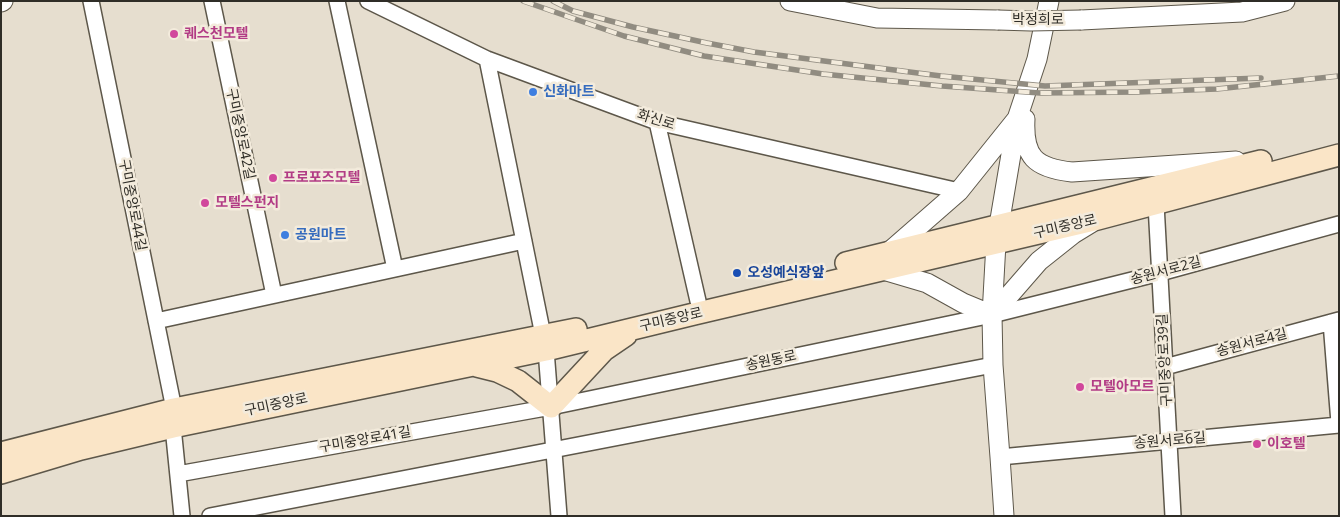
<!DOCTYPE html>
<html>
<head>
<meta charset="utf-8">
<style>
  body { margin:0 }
  #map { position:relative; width:1340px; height:517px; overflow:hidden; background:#e6decf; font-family:"Noto Sans",sans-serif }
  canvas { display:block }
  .frame { position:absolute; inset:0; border:2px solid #2f2d27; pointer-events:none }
</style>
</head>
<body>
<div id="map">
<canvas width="1340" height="517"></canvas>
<div class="frame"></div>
</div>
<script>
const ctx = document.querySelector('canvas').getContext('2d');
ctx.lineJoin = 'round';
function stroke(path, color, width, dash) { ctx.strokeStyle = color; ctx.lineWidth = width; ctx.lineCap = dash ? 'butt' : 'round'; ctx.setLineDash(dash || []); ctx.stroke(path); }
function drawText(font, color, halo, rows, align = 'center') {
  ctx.font = font + ' "Noto Sans","Noto Sans KR",sans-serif'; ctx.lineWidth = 5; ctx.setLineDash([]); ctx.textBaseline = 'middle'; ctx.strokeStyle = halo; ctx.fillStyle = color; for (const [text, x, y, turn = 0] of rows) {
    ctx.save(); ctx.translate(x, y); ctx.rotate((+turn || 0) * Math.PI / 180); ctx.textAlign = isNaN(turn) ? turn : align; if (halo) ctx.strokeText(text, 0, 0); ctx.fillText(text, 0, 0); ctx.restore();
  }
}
const minor = new Path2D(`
  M91,1L174,409
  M212,1L274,295
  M337,1L395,269
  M368,1L487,59L657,122L959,191
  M487,59L546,350L559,516
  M657,122L698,301
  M1156,204L1173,516
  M156,321L524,241
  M1331,322L1339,423
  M1165,367L1339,320
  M173,427L182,516
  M1000,457L1339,425
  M178,474L551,407L992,315L1160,273L1339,224
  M210,516L993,365`);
const tertiary = new Path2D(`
  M790,1L877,18L998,20
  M1,2L3,1
  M1081,20L1242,12L1285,1
  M1025,119C1023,157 1035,168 1072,172L1236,161
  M888,253L959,191L1016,120
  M883,270L927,283L963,303L992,315
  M992,315L1039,261L1073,234L1091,223
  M1004,516L1000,457L993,365L992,315L996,243L1017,119L1037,59L1049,1`);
const secondary = new Path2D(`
  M846,263L1261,161
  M477,366L497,371L518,381L551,407L604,350L626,335
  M1,453L174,409L576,329
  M1,473L81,449L173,427L546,350L694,314L1094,220L1339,155`);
stroke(minor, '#5d574a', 18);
stroke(tertiary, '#5d574a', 21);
stroke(secondary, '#5d574a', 24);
stroke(minor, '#fff', 15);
stroke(tertiary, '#fff', 19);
stroke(secondary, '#fae5c7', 21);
const rail = new Path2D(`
  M523,1L624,36L704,56L823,74L942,86L1040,93L1138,92L1217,89L1339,76
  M553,1L573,11L633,27L707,43L754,52L941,76L1045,86L1261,78`);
stroke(rail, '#918c81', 5.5);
stroke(rail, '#f3ebdc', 4, [11]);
const tertiaryBridge = new Path2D(`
  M998,20L1031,21L1081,20`);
stroke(tertiaryBridge, '#5d574a', 21, []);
stroke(tertiaryBridge, '#fff', 19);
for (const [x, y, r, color] of [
  [174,34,5,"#d1479c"],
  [533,92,5,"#3f7fe0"],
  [273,178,5,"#d1479c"],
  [205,203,5,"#d1479c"],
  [285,235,5,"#3f7fe0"],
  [737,273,5,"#1a4fb4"],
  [1080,387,5,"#d1479c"],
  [1257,444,5,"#d1479c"]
]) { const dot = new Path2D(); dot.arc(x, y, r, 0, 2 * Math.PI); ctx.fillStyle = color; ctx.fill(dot); stroke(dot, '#f3ebdc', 2); }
drawText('14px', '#2f2d27', '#f3ebdc', [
  ["박정희로",1038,20],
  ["화신로",656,120,17],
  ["구미중앙로42길",240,134,78],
  ["구미중앙로44길",132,205,79],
  ["구미중앙로",1065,227,-13],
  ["송원서로2길",1166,271,-15],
  ["구미중앙로",671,320,-13],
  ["송원서로4길",1252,343,-15],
  ["구미중앙로39길",1165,360,-93],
  ["송원동로",771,361,-12],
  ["구미중앙로",276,405,-12],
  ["구미중앙로41길",365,440,-10],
  ["송원서로6길",1170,441,-5]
]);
drawText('bold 14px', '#b23c85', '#f3ebdc', [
  ["퀘스천모텔",184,34],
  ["프로포즈모텔",283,178],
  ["모텔스펀지",215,203],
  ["모텔아모르",1090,387],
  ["이호텔",1267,444]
], 'left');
drawText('bold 14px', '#366cbe', '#f3ebdc', [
  ["신화마트",543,92],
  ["공원마트",295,235]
], 'left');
drawText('bold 14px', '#164399', '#f3ebdc', [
  ["오성예식장앞",747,273]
], 'left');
</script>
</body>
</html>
